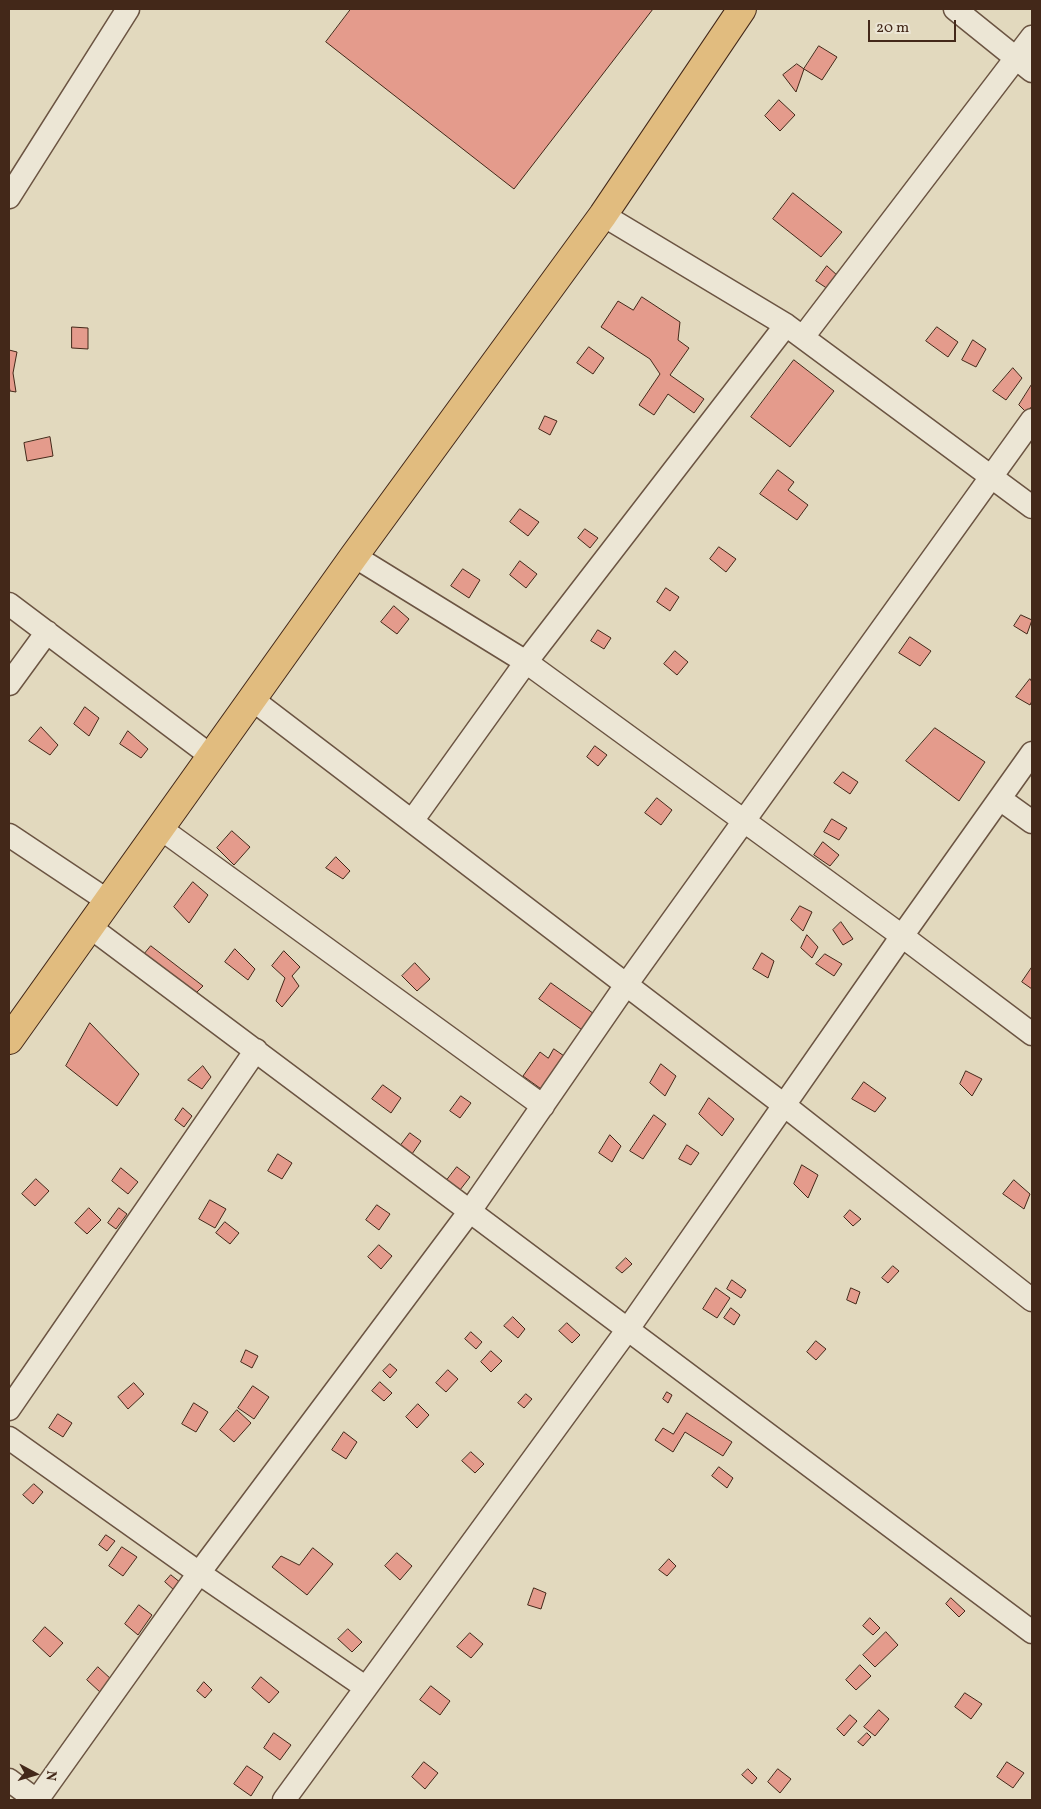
<!DOCTYPE html>
<html>
<head>
<meta charset="utf-8">
<style>
  body { margin:0 }
  #map { position:relative; width:1041px; height:1809px; overflow:hidden; background:#e2d9be; font-family:Vollkorn,serif }
  canvas { display:block }
  .frame { position:absolute; inset:0; border:10px solid #432819; pointer-events:none }
  .north { position:absolute; left:10px; top:1749px; width:50px; height:50px; -webkit-text-stroke:4px #ece6d5; paint-order:stroke; rotate:96deg; font-size:14px; font-weight:700; line-height:20px; text-align:center; color:#432819 }
  .north::after { content:''; display:block; margin:auto; width:18px; height:22px; background:#432819; clip-path:polygon(50% 0,100% 100%,50% 72%,0 100%) }
  .scale { position:absolute; left:868px; top:20px; width:88px; height:22px; box-sizing:border-box; border:2px solid #432819; border-top:0; padding-left:6px; font-size:15px; line-height:18px; white-space:nowrap; color:#432819; -webkit-text-stroke:4px #ece6d5; paint-order:stroke }
</style>
</head>
<body>
<div id="map">
<canvas width="1041" height="1809"></canvas>
<div class="frame"></div>
<div class="north">N</div>
<div class="scale">20 m</div>
</div>
<script>
const ctx = document.querySelector('canvas').getContext('2d');
ctx.lineJoin = 'round';
function fillPath(path, color) { ctx.fillStyle = color; ctx.fill(path, 'evenodd'); }
function stroke(path, color, width, dash) { ctx.strokeStyle = color; ctx.lineWidth = width; ctx.lineCap = dash ? 'butt' : 'round'; ctx.setLineDash(dash || []); ctx.stroke(path); }
const building = new Path2D(`
  M351,9H653L514,189L326,42Z
  M819,46L837,57L822,80L804,69Z
  M797,64L804,69L796,92L783,75Z
  M779,100L795,115L780,131L765,116Z
  M793,193L842,232L821,257L773,219Z
  M827,266L838,276L828,289L816,281Z
  M642,297L680,322L678,340L689,348L670,375L704,399L694,413L668,394L654,415L639,405L660,374L650,359L601,327L618,301L633,310Z
  M72,327L88,328V349L72,348Z
  M937,327L958,342L948,357L926,341Z
  M973,340L986,349L976,367L962,360Z
  M589,347L604,358L593,374L577,363Z
  M9,350L17,352L13,373L16,392L10,391L9,385Z
  M794,360L834,391L790,447L751,417Z
  M1013,368L1022,378L1006,400L993,391Z
  M1032,384V406L1027,413L1019,405Z
  M545,416L557,421L550,435L539,429Z
  M50,437L53,456L27,461L24,443Z
  M778,470L794,482L788,490L808,505L797,520L760,494Z
  M520,509L539,522L528,536L510,522Z
  M585,529L598,538L590,548L578,538Z
  M719,547L736,559L726,572L710,559Z
  M520,561L537,574L526,588L510,575Z
  M463,569L480,580L469,598L451,586Z
  M666,588L679,597L670,611L657,602Z
  M394,606L409,619L397,634L381,622Z
  M1021,615L1032,620L1027,634L1014,626Z
  M598,630L611,638L604,649L591,641Z
  M910,637L931,651L920,666L899,653Z
  M675,651L688,662L677,675L664,664Z
  M1030,679L1032,682V701L1030,705L1016,697Z
  M85,707L99,718L89,736L74,724Z
  M41,727L58,745L50,755L29,741Z
  M935,728L985,762L959,801L906,761Z
  M128,731L148,749L141,758L120,744Z
  M595,746L607,755L598,766L587,757Z
  M843,772L858,782L850,794L834,783Z
  M657,798L672,810L661,825L645,813Z
  M832,819L847,828L839,840L824,832Z
  M232,831L250,847L234,865L217,848Z
  M823,842L839,855L830,866L814,855Z
  M336,857L350,871L343,879L326,868Z
  M193,882L208,895L189,923L174,907Z
  M800,906L812,912L803,931L791,920Z
  M841,922L853,939L843,945L833,930Z
  M807,935L818,947L812,958L801,948Z
  M151,946L203,986L192,997L142,957Z
  M235,949L255,969L248,980L225,962Z
  M284,951L300,967L292,976L299,986L282,1007L276,1001L285,978L272,966Z
  M762,953L774,961L768,978L753,969Z
  M825,954L842,964L834,976L816,964Z
  M415,963L430,979L417,991L402,976Z
  M1032,967V989L1022,982Z
  M551,983L597,1016L585,1032L539,999Z
  M90,1023L139,1074L117,1106L66,1066Z
  M554,1049L567,1058L544,1091L523,1076L540,1052L548,1058Z
  M661,1064L676,1076L665,1096L650,1083Z
  M203,1066L211,1077L202,1089L188,1080Z
  M966,1071L982,1079L972,1096L960,1084Z
  M864,1082L886,1098L875,1112L852,1099Z
  M383,1085L401,1098L391,1113L372,1099Z
  M461,1096L471,1103L460,1118L450,1111Z
  M709,1098L734,1119L722,1136L699,1114Z
  M183,1108L192,1116L184,1127L175,1120Z
  M654,1115L666,1124L643,1159L630,1151Z
  M410,1133L421,1141L412,1154L401,1145Z
  M610,1135L621,1146L612,1162L599,1153Z
  M687,1145L699,1153L691,1165L679,1159Z
  M278,1154L292,1163L282,1179L268,1171Z
  M802,1165L818,1175L808,1198L794,1184Z
  M457,1167L470,1177L460,1190L447,1180Z
  M121,1168L138,1182L128,1194L112,1181Z
  M36,1179L49,1191L35,1206L22,1194Z
  M1014,1180L1030,1194L1024,1209L1003,1194Z
  M210,1200L226,1209L215,1228L199,1219Z
  M377,1205L390,1214L379,1230L366,1220Z
  M89,1208L101,1220L87,1234L75,1223Z
  M119,1208L127,1214L116,1229L108,1223Z
  M850,1210L861,1219L853,1226L844,1217Z
  M225,1222L239,1233L230,1244L216,1233Z
  M379,1245L392,1256L381,1269L368,1257Z
  M626,1258L632,1264L622,1273L616,1268Z
  M893,1266L899,1271L888,1283L882,1278Z
  M732,1280L746,1290L741,1298L727,1289Z
  M716,1288L730,1298L717,1318L703,1309Z
  M851,1288L860,1292L856,1304L847,1300Z
  M731,1308L740,1315L734,1325L724,1318Z
  M513,1317L525,1329L518,1338L504,1326Z
  M567,1323L580,1335L572,1343L559,1331Z
  M471,1332L482,1342L476,1349L465,1339Z
  M816,1341L826,1349L816,1360L807,1352Z
  M246,1350L258,1356L252,1368L241,1362Z
  M491,1351L502,1361L491,1372L481,1362Z
  M390,1364L397,1370L390,1378L383,1371Z
  M448,1370L458,1379L446,1392L436,1383Z
  M380,1382L392,1393L384,1401L372,1391Z
  M134,1383L144,1394L128,1409L118,1397Z
  M253,1386L269,1397L254,1419L238,1408Z
  M667,1392L672,1395L668,1403L663,1399Z
  M526,1394L532,1399L524,1408L518,1403Z
  M194,1403L208,1412L196,1432L182,1424Z
  M418,1404L429,1415L417,1428L406,1417Z
  M237,1410L251,1423L234,1442L220,1430Z
  M687,1413L732,1442L723,1456L685,1432L673,1452L655,1440L663,1428L673,1434Z
  M58,1414L72,1423L63,1437L49,1428Z
  M344,1432L357,1442L346,1459L332,1450Z
  M471,1452L484,1464L475,1473L462,1461Z
  M719,1467L733,1478L727,1488L712,1476Z
  M34,1484L43,1492L33,1504L23,1495Z
  M106,1535L115,1541L107,1551L99,1545Z
  M122,1547L137,1557L123,1576L109,1566Z
  M313,1548L333,1564L307,1595L272,1567L281,1556L299,1565Z
  M397,1553L412,1566L400,1580L385,1566Z
  M669,1559L676,1566L667,1576L659,1570Z
  M171,1575L181,1583L174,1590L165,1582Z
  M534,1588L546,1593L541,1609L528,1605Z
  M951,1598L965,1611L959,1617L946,1604Z
  M139,1605L152,1615L138,1635L125,1624Z
  M870,1618L880,1628L873,1635L863,1626Z
  M45,1627L63,1643L50,1657L33,1641Z
  M348,1629L362,1642L352,1652L338,1639Z
  M886,1632L898,1645L875,1667L863,1655Z
  M470,1633L483,1644L471,1658L457,1647Z
  M860,1665L871,1676L856,1690L846,1680Z
  M98,1667L112,1680L101,1693L87,1680Z
  M261,1677L279,1692L269,1703L252,1688Z
  M204,1682L212,1690L205,1698L197,1691Z
  M431,1686L450,1701L440,1715L420,1700Z
  M965,1693L982,1704L971,1719L955,1707Z
  M879,1710L889,1719L875,1736L864,1727Z
  M850,1715L857,1721L844,1736L837,1729Z
  M274,1733L291,1745L280,1760L264,1748Z
  M867,1733L871,1737L863,1746L858,1742Z
  M424,1762L438,1773L425,1789L412,1777Z
  M1007,1762L1024,1773L1013,1788L997,1777Z
  M247,1766L263,1777L251,1796L234,1784Z
  M748,1769L757,1778L752,1784L742,1775Z
  M778,1769L791,1779L780,1793L768,1782Z`);
fillPath(building, '#e49b8c');
stroke(building, '#432819', 1);
const street = new Path2D(`
  M955,9L1032,71
  M9,197L128,9
  M603,215L786,325L1032,507
  M803,337L1032,37
  M354,556L526,662L902,936L1032,1034
  M9,604L211,756
  M9,684L47,632
  M253,700L784,1105L1032,1300
  M1000,799L1032,822
  M412,821L526,662L786,325
  M160,828L543,1106
  M9,835L108,901
  M90,927L1032,1632
  M9,1409L256,1050
  M9,1438L199,1573L365,1687
  M9,1780L36,1800
  M37,1800L199,1573L470,1211L626,985L1032,420
  M284,1800L628,1329L902,936L1032,753`);
const primary = new Path2D(`
  M9,1040L354,556L603,215L742,9`);
stroke(street, '#6b5442', 25);
stroke(primary, '#432819', 30);
stroke(street, '#ece6d5', 22);
stroke(primary, '#e1bc7f', 28);
</script>
</body>
</html>
